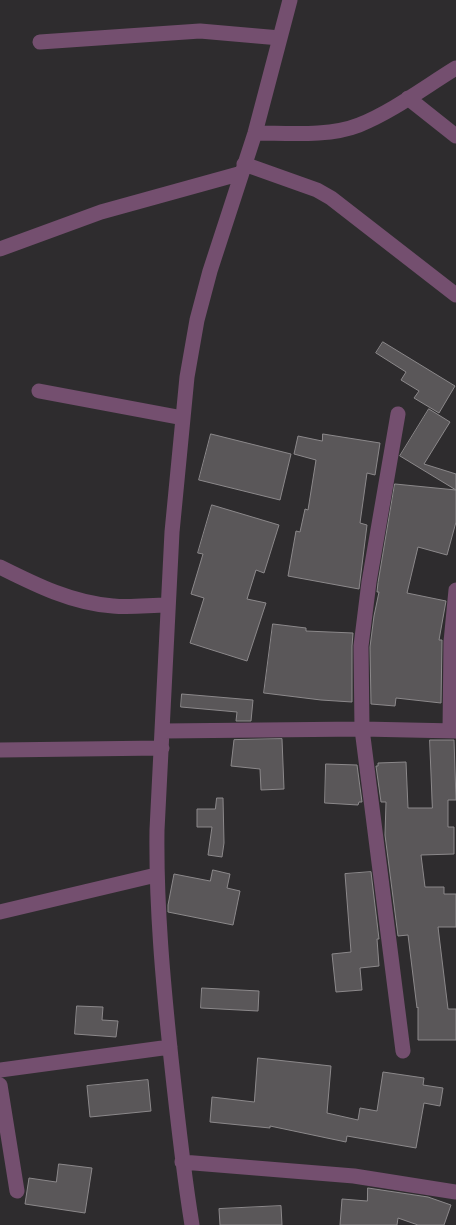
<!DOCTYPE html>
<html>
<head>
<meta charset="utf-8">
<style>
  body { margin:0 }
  canvas { display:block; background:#2e2c2e }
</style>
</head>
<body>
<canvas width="456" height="1225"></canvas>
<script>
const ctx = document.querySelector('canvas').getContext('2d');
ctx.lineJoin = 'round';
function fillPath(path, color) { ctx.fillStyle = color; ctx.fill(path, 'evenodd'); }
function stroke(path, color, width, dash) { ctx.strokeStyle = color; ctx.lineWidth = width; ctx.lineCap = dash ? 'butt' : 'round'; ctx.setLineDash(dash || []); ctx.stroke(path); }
const building = new Path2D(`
  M383,342L455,386L439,413L414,398L419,391L401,380L406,372L376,353Z
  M429,409L450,422L424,464L456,474V490L400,456Z
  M211,434L291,454L280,500L199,480Z
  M323,434L380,443L375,475L367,473L360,523L367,525L359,589L288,576L296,531L300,532L305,509L308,510L316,460L294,454L298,436L322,441Z
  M395,484L456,490V522L447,555L418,547L407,593L446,601L439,640H442L441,703L396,698L395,706L371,704L370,647L374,616L379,592H377L378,583Z
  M212,505L279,525L264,573L256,570L247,599L266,603L247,661L190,643L204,598L191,594L203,554L198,553Z
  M273,624L306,628V631L353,633L352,646V702L321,700L264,693Z
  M182,694L253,700L251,721H236L237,712L181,707Z
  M282,739L284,789L261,790L260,769L231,766L234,740Z
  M430,740H454L456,800H448V827H454V854L421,855L425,887H444V894H456V927H438L448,1009H456V1040H418V1007L417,1008L408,935L398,936L385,835L386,802H381L376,766H378V763L406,762L408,808H432Z
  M326,764L357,765L362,802H359L358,805L325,803Z
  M217,798H223L224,843L222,857L208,855L212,827H197V809H215Z
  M213,870L230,874L227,888L240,891L233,925L168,912V905L174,874L210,881Z
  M371,872L379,939H377L379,966L360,968L362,990L336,992L332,954L351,952L345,874Z
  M202,988L259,991L258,1011L201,1008Z
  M77,1006L103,1007L102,1020L118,1021L116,1037L75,1034Z
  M258,1058L331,1066L327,1113L358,1120L360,1108L377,1111L383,1072L424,1078L423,1085L443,1088L440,1106L424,1103L416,1148L347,1136L346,1142L270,1126V1128L210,1122L212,1097L254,1102Z
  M148,1080L151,1111L90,1117L87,1086Z
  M59,1164L92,1168L85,1213L25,1204L29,1178L56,1182Z
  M368,1188L428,1197L451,1205L444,1225H418L398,1218L397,1225H340L342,1199L367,1201Z
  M281,1206L282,1225H220L219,1209Z`);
fillPath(building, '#5a5759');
stroke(building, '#8b888a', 1);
stroke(new Path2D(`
  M40,42L200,31L280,38
  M408,98L456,136
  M255,133C287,133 329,137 359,125C392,112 425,87 456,68
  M244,164L317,190L331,198L456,295
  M0,249L101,212L242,173
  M39,391L183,418
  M398,414L369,582L361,646L362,729L403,1051
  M0,567C36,585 72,603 113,606C131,608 150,605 167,605
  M163,731L362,729L456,731
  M450,731L451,642L456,590
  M0,750L162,748
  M0,912L156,875
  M0,1070L170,1047
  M0,1085L17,1191
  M182,1162L354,1176L456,1192
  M192,1225C183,1170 177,1114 171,1058C163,982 156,906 157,830L172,532L187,377L197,320L210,271L255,133L290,0`), '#744f6f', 15);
</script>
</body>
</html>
